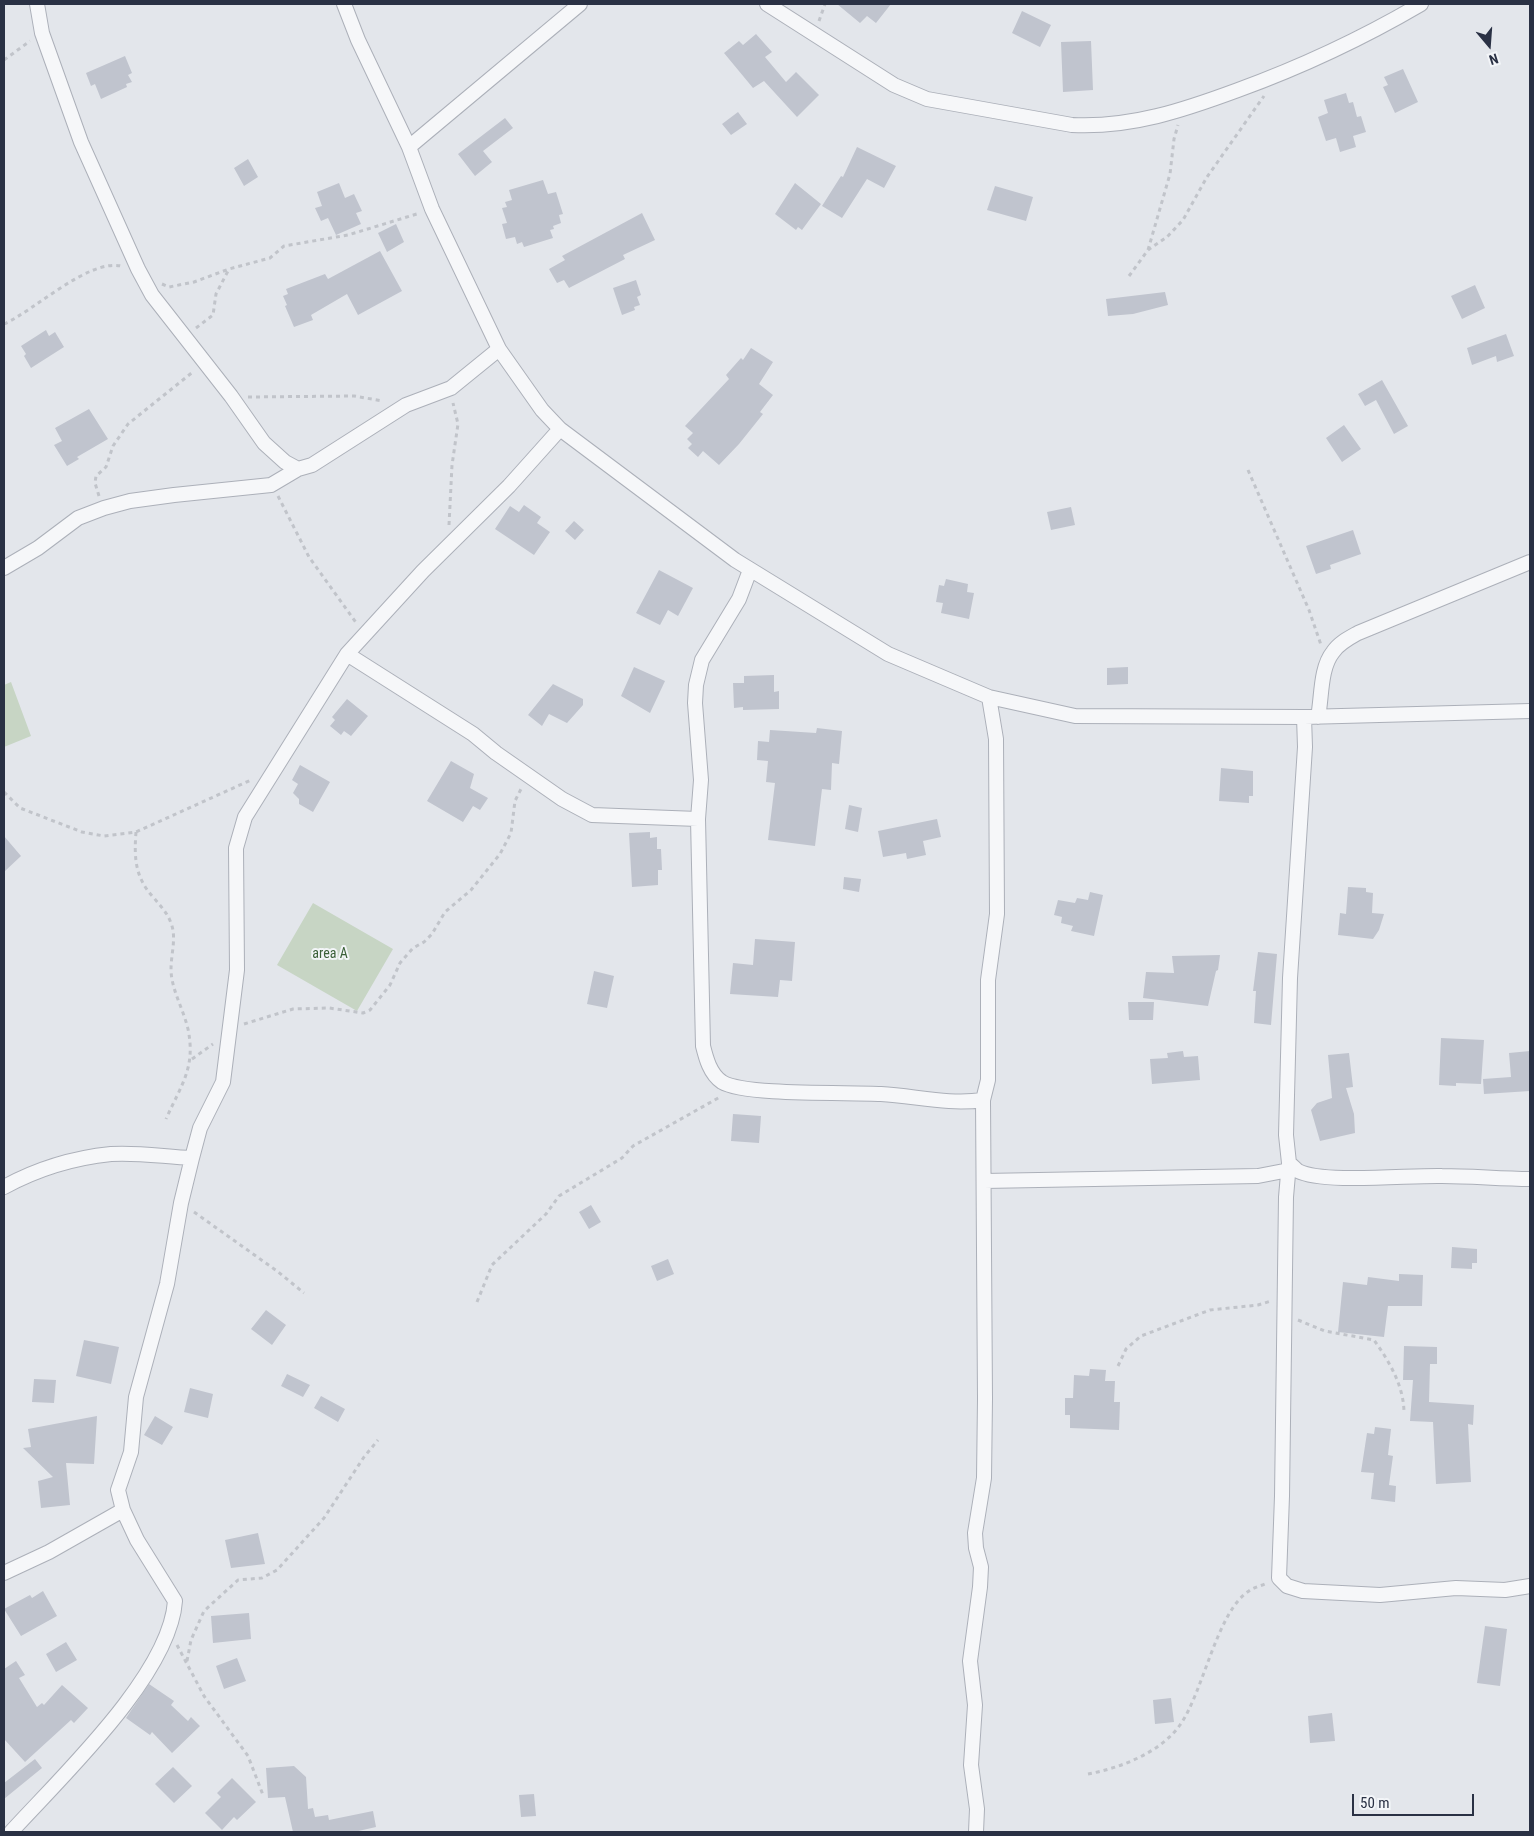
<!DOCTYPE html>
<html>
<head>
<meta charset="utf-8">
<style>
  body { margin:0 }
  #map { position:relative; width:1534px; height:1836px; overflow:hidden; background:#e3e6eb; font-family:"Roboto Condensed",sans-serif }
  canvas { display:block }
  .frame { position:absolute; inset:0; border:5px solid #2a3144; pointer-events:none }
  .north { position:absolute; left:1464px; top:20px; width:50px; height:50px; -webkit-text-stroke:4px #f3f5f8; paint-order:stroke; rotate:162deg; font-size:14px; font-weight:700; line-height:20px; text-align:center; color:#2a3144 }
  .north::after { content:''; display:block; margin:auto; width:18px; height:22px; background:#2a3144; clip-path:polygon(50% 0,100% 100%,50% 72%,0 100%) }
  .scale { position:absolute; left:1352px; top:1794px; width:122px; height:22px; box-sizing:border-box; border:2px solid #2a3144; border-top:0; padding-left:6px; font-size:15px; line-height:18px; white-space:nowrap; color:#2a3144; -webkit-text-stroke:4px #f3f5f8; paint-order:stroke }
</style>
</head>
<body>
<div id="map">
<canvas width="1534" height="1836"></canvas>
<div class="frame"></div>
<div class="north">N</div>
<div class="scale">50 m</div>
</div>
<script>
const ctx = document.querySelector('canvas').getContext('2d');
ctx.lineJoin = 'round';
function fillPath(path, color) { ctx.fillStyle = color; ctx.fill(path, 'evenodd'); }
function stroke(path, color, width, dash) { ctx.strokeStyle = color; ctx.lineWidth = width; ctx.lineCap = dash ? 'butt' : 'round'; ctx.setLineDash(dash || []); ctx.stroke(path); }
function drawText(font, color, halo, rows, align = 'center') {
  ctx.font = font + ' "Roboto Condensed",sans-serif'; ctx.lineWidth = 4; ctx.setLineDash([]); ctx.textBaseline = 'middle'; ctx.strokeStyle = halo; ctx.fillStyle = color; for (const [text, x, y, turn = 0] of rows) {
    ctx.save(); ctx.translate(x, y); ctx.rotate((+turn || 0) * Math.PI / 180); ctx.textAlign = isNaN(turn) ? turn : align; if (halo) ctx.strokeText(text, 0, 0); ctx.fillText(text, 0, 0); ctx.restore();
  }
}
fillPath(new Path2D(`
  M11,682L31,736L4,747V685Z
  M313,903L393,949L357,1011L277,965Z`), '#c7d5c4');
fillPath(new Path2D(`
  M837,4H891L876,23L867,16L860,23Z
  M1022,11L1051,25L1040,47L1012,33Z
  M756,34L772,52L765,57L786,82L796,72L819,95L797,117L764,81L753,88L724,53L739,41L743,45Z
  M1091,41L1093,90L1063,92L1061,42Z
  M125,56L132,73L128,75L132,82L126,84L127,87L101,99L95,84L91,86L86,73Z
  M1403,69L1418,102L1395,113L1383,87L1388,85L1384,77Z
  M1346,93L1349,103L1353,102L1357,117L1361,116L1366,132L1353,136L1356,147L1340,152L1336,138L1326,141L1318,117L1328,113L1324,100Z
  M738,112L747,124L731,135L722,124Z
  M505,118L513,128L483,151L492,162L475,176L458,154Z
  M857,147L896,166L884,188L867,179L842,218L822,206L841,176L843,177Z
  M248,159L258,177L244,186L234,168Z
  M543,180L548,194L556,192L563,214L559,215L561,223L553,226L554,229L550,230L553,238L524,247L522,242L517,244L515,237L506,239L502,224L507,223L502,208L507,207L505,202L512,200L509,190Z
  M339,183L345,198L354,194L362,211L356,213L361,224L336,235L328,218L321,221L315,208L322,206L317,192Z
  M795,183L821,204L802,230L798,227L796,230L775,214Z
  M995,186L1033,197L1026,221L987,210Z
  M642,213L655,240L623,255L625,259L569,288L564,280L557,283L549,269L565,260L562,256Z
  M396,224L404,242L387,252L378,233Z
  M380,251L402,291L358,315L347,294L311,315L313,320L294,327L285,306L287,305L283,296L288,294L286,289L325,274L328,279Z
  M636,280L641,295L637,297L640,305L634,307L635,310L622,315L613,288Z
  M1475,285L1485,308L1462,319L1451,296Z
  M1165,292L1168,305L1133,314L1108,316L1106,299Z
  M46,330L49,336L55,332L64,347L31,368L24,356L26,354L21,346Z
  M1506,334L1514,356L1497,362L1496,356L1472,365L1467,348Z
  M751,348L773,362L759,384L773,395L760,412L763,414L739,444L719,465L703,451L698,457L688,448L692,444L687,439L693,433L685,426L729,379L726,375L741,358L743,360Z
  M1382,380L1408,426L1394,434L1376,400L1365,406L1358,394Z
  M89,409L108,439L77,457L79,459L67,466L54,445L62,441L55,428Z
  M1344,425L1361,449L1342,462L1326,438Z
  M524,505L541,517L537,523L550,532L534,555L495,529L510,506L519,512Z
  M1071,507L1075,525L1051,530L1047,512Z
  M574,521L584,530L575,540L565,531Z
  M1353,530L1361,554L1330,565L1331,569L1316,574L1306,546Z
  M659,570L693,588L678,616L668,610L660,625L636,613Z
  M946,579L968,584L967,592L974,593L969,619L941,613L943,603L936,602L939,585L944,586Z
  M634,667L665,681L650,713L621,696Z
  M1128,667V684L1107,685V668Z
  M774,675V692L779,691V709L743,710V707L734,708L733,683H744V676Z
  M553,684L583,699V705L567,723L549,714L542,726L528,715Z
  M347,699L368,716L351,736L344,731L341,735L330,726L335,720L332,717Z
  M817,728L842,731L839,764L832,763L831,790L822,789L815,846L768,840L775,783L766,782L768,761L757,760L758,741L769,742L770,730L816,733Z
  M451,761L474,774L470,788L488,798L480,810L473,806L463,822L427,801Z
  M300,765L330,782L313,812L299,804V799L293,793L298,784L292,780Z
  M1221,768L1253,771V796H1249V803L1219,801Z
  M849,805L862,808L858,832L845,829Z
  M937,819L941,837L923,841L926,855L907,859L906,853L883,857L878,831Z
  M650,832V838L657,837V849H661L662,870H658V885L632,887L629,833Z
  M4,836L21,856L4,872Z
  M844,877L861,879L859,892L843,889Z
  M1348,887L1366,888V892L1373,893L1372,913L1384,914L1379,930L1373,939L1338,935L1340,913L1346,914Z
  M1090,892L1103,895L1094,936L1071,931L1073,926L1061,923L1062,917L1054,915L1058,900L1075,903L1077,898L1088,900Z
  M755,939L795,942L792,981L780,980L778,997L730,994L733,963L753,965Z
  M1258,952L1277,954L1271,1025L1254,1023L1256,991H1253Z
  M1220,955L1218,970L1216,971L1208,1006L1143,998L1146,972L1174,973L1172,956Z
  M594,971L614,976L607,1008L587,1004Z
  M1128,1002H1154L1153,1020H1129Z
  M1441,1038L1484,1040L1481,1084L1456,1083V1086L1439,1085Z
  M1183,1051L1184,1057L1198,1056L1200,1080L1152,1084L1150,1059L1168,1058L1167,1053Z
  M1530,1051V1091L1484,1094L1483,1079L1511,1077L1509,1053Z
  M1349,1053L1353,1087L1346,1088L1354,1114L1355,1133L1320,1141L1311,1110L1317,1103L1332,1098L1328,1055Z
  M733,1114L761,1116L759,1143L731,1141Z
  M591,1205L601,1222L589,1229L579,1212Z
  M1452,1247L1477,1249V1263H1472V1269L1451,1268Z
  M668,1259L674,1274L657,1281L651,1266Z
  M1399,1274L1423,1275L1422,1306H1388L1384,1337L1338,1332L1343,1282L1367,1285L1368,1277L1399,1281Z
  M266,1310L286,1325L272,1345L251,1329Z
  M84,1340L119,1347L111,1384L76,1376Z
  M1404,1346L1437,1347V1364H1430L1429,1402L1474,1405L1473,1425L1468,1424L1471,1482L1436,1484L1433,1422L1410,1421L1413,1380H1403Z
  M1090,1369L1106,1370L1105,1381H1115L1114,1402H1120L1119,1430L1070,1428V1415H1065V1398H1073L1074,1375L1089,1376Z
  M287,1374L310,1385L303,1397L281,1386Z
  M34,1379L56,1380L54,1403L32,1402Z
  M190,1388L213,1394L208,1418L184,1412Z
  M321,1396L345,1409L338,1422L314,1408Z
  M97,1416L94,1464L66,1463L70,1505L41,1508L38,1481L53,1477L23,1448L31,1447L28,1429Z
  M155,1416L173,1427L162,1445L144,1435Z
  M1375,1427L1391,1429L1388,1455L1393,1456L1389,1485L1396,1486L1395,1502L1371,1499L1374,1473L1361,1472L1367,1433L1374,1434Z
  M258,1533L265,1564L231,1568L225,1540Z
  M43,1591L57,1616L21,1636L4,1609L30,1595L32,1598Z
  M249,1613L251,1639L213,1643L211,1616Z
  M1485,1626L1507,1629L1500,1686L1477,1683Z
  M66,1642L77,1660L56,1672L46,1654Z
  M237,1658L246,1681L224,1689L216,1666Z
  M16,1661L25,1675L19,1678L37,1707L42,1703L44,1705L62,1685L88,1708L74,1723L71,1720L25,1762L4,1739V1669Z
  M149,1684L174,1701L171,1705L188,1721L191,1717L200,1726L172,1753L152,1732L150,1735L126,1718Z
  M1171,1698L1174,1722L1155,1724L1153,1700Z
  M1332,1713L1335,1741L1310,1743L1308,1716Z
  M35,1759L42,1768L4,1799V1783Z
  M294,1766L306,1777L308,1809L313,1808L315,1817L328,1815L329,1820L373,1811L376,1827L354,1832H293L285,1797L268,1798L266,1768Z
  M173,1767L192,1786L174,1803L155,1784Z
  M232,1778L256,1802L237,1820L234,1817L222,1830L205,1813L221,1797L217,1793Z
  M534,1794L536,1816L521,1817L519,1795Z`), '#c0c4ce');
const street = new Path2D(`
  M37,4L42,33L81,142L138,269L152,295L231,396L264,443L285,462L298,469L312,465L406,405L451,388L499,349
  M344,4L358,40L409,147L432,209L499,349L542,410L560,429L735,560L888,654L989,697L1075,716L1304,717L1530,711
  M767,4L894,85L927,99L1072,125C1131,128 1184,110 1238,90C1301,67 1363,38 1421,4
  M409,147L580,4
  M4,568L38,548L78,518L104,508L130,501L174,495L271,485L298,469
  M750,570L739,599L702,660L696,685L695,703L701,780L698,819L703,1046C706,1058 710,1074 722,1082C745,1096 849,1092 881,1094C916,1096 948,1105 983,1100
  M347,654L473,734L496,753L562,799L592,815L698,819
  M1304,717L1305,747L1290,978L1286,1135L1289,1163L1286,1197L1282,1496L1279,1578L1287,1586L1303,1591L1380,1595L1456,1588L1505,1590L1530,1586
  M1318,717C1322,697 1320,668 1333,652C1339,643 1349,638 1358,633L1530,562
  M1289,1163C1292,1165 1295,1169 1298,1171C1323,1184 1410,1175 1442,1176C1472,1176 1501,1179 1530,1179
  M984,1181L1258,1176L1289,1170
  M4,1187C37,1169 72,1158 111,1154C137,1152 166,1157 192,1158
  M4,1573L49,1552L123,1510
  M11,1832C60,1778 170,1675 175,1601L137,1540L123,1510L118,1490L131,1452L136,1397L167,1284L181,1203L192,1158L200,1128L223,1082L237,970L236,848L245,817L347,654L423,571L509,486L560,429
  M976,1832L977,1809L971,1765L975,1705L970,1661L980,1587L981,1567L976,1548L975,1533L984,1478L985,1399L983,1100L988,1080V980L997,914L996,739L989,697`);
stroke(street, '#acb0b9', 16);
stroke(new Path2D(`
  M819,21L825,4
  M4,60L30,41
  M1148,250L1170,174L1174,139L1178,125
  M1129,276L1148,250L1167,237L1183,220L1207,177L1264,96
  M162,284L169,287L194,282L229,269L270,258L284,246L348,235L420,213
  M4,324C35,310 88,259 121,266
  M196,328L213,315L216,294L229,269
  M248,397L354,396L383,401
  M1248,470L1309,610L1321,645
  M99,496L95,483L96,476L106,467L113,446L128,424L194,371
  M278,496L309,557L357,624
  M449,525L452,465L458,424L453,403
  M4,792L20,808L82,832L104,836L136,832L251,780
  M136,832C134,858 135,878 154,898C161,907 167,912 171,923C178,941 168,960 172,979C175,996 184,1012 188,1029C196,1068 181,1085 166,1119
  M244,1024L293,1009L329,1008L363,1013L370,1010L390,985L400,963L413,948L424,942L432,934L445,912L471,890L500,854L511,833L515,801L522,787
  M192,1059L213,1044
  M194,1212L277,1271L304,1293
  M477,1302L492,1265L546,1214L559,1196L622,1158L633,1146L720,1097
  M1298,1320L1325,1331L1374,1340C1389,1361 1404,1386 1404,1413
  M1118,1366L1126,1349L1141,1336L1210,1310L1258,1305L1271,1301
  M177,1645L204,1696L248,1756L263,1795
  M187,1661L191,1640L204,1611L238,1580L262,1578L277,1570L324,1518L364,1457L378,1440
  M1088,1774C1120,1768 1160,1753 1180,1725C1203,1693 1217,1611 1249,1591C1254,1587 1261,1586 1267,1583`), '#c1c4ca', 3, [4, 4]);
stroke(street, '#f6f7f9', 14);
drawText('14px', '#3b6038', '#f3f5f8', [
  ["area A",330,954]
]);
</script>
</body>
</html>
